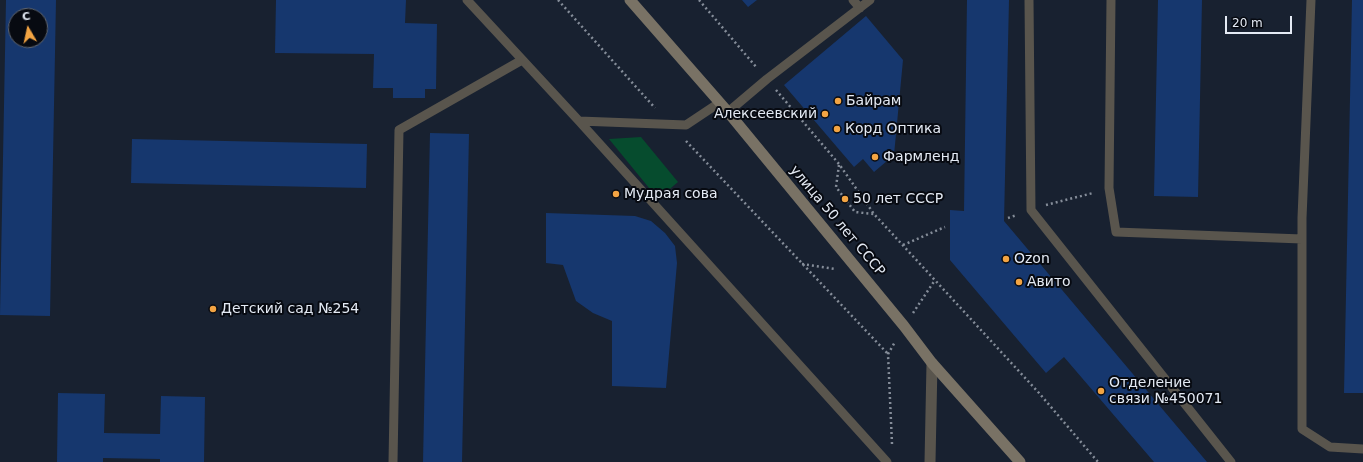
<!DOCTYPE html>
<html>
<head>
<meta charset="utf-8">
<style>
  body { margin:0 }
  #map { position:relative; width:1363px; height:462px; overflow:hidden; background:#182130; font-family:"DejaVu Sans",sans-serif }
  canvas { display:block }
  .north { position:absolute; left:8px; top:8px; width:40px; height:40px; box-sizing:border-box; background:#070a11; border:1px solid #5f646c; border-radius:50%; rotate:351deg; font-size:11px; font-weight:700; line-height:16px; text-align:center; color:#e4eaf4 }
  .north::after { content:''; display:block; margin:auto; width:14px; height:18px; background:#f3a443; clip-path:polygon(50% 0,100% 100%,50% 72%,0 100%) }
  .scale { position:absolute; left:1225px; top:16px; width:67px; height:18px; box-sizing:border-box; border:2px solid #e4eaf4; border-top:0; padding-left:5px; font-size:12px; line-height:14px; white-space:nowrap; color:#e4eaf4; -webkit-text-stroke:3px #070a11; paint-order:stroke }
</style>
</head>
<body>
<div id="map">
<canvas width="1363" height="462"></canvas>
<div class="north">С</div>
<div class="scale">20 m</div>
</div>
<script>
const ctx = document.querySelector('canvas').getContext('2d');
ctx.lineJoin = 'round';
function fillPath(path, color) { ctx.fillStyle = color; ctx.fill(path, 'evenodd'); }
function stroke(path, color, width, dash) { ctx.strokeStyle = color; ctx.lineWidth = width; ctx.lineCap = dash ? 'butt' : 'round'; ctx.setLineDash(dash || []); ctx.stroke(path); }
function drawText(font, color, halo, rows, align = 'center') {
  ctx.font = font + ' "DejaVu Sans",sans-serif'; ctx.lineWidth = 4; ctx.setLineDash([]); ctx.textBaseline = 'middle'; ctx.strokeStyle = halo; ctx.fillStyle = color; for (const [text, x, y, turn = 0] of rows) {
    ctx.save(); ctx.translate(x, y); ctx.rotate((+turn || 0) * Math.PI / 180); ctx.textAlign = isNaN(turn) ? turn : align; if (halo) ctx.strokeText(text, 0, 0); ctx.fillText(text, 0, 0); ctx.restore();
  }
}
fillPath(new Path2D(`
  M641,137L678,182L658,199L609,139Z`), '#064c2e');
fillPath(new Path2D(`
  M6,0H56L50,316L0,315ZM16,16H40V40H16Z
  M276,0H406L405,23L437,24L436,89H425V98H393V88H373L374,54L275,53Z
  M742,0H757L748,7Z
  M967,0H1009L1004,221L1207,462H1154L1064,357L1046,373L950,260V210L964,211Z
  M1158,0H1202L1198,197L1154,196Z
  M1352,0H1363V393H1344Z
  M866,16L903,60L894,155L874,172L863,159L854,167L784,85Z
  M430,133L469,134L462,462H423Z
  M132,139L367,144L366,188L131,183Z
  M546,213L635,216L651,221L665,233L675,246L677,263L666,388L612,386V321L593,313L576,301L563,265L546,263Z
  M58,393L105,394L104,433L160,434L161,396L205,397L204,462H160V459L103,458V462H57Z`), '#16376e');
stroke(new Path2D(`
  M558,0L655,108
  M699,0L757,68
  M776,90L839,164L874,214L1039,393L1098,462
  M686,141L888,354
  M839,165L836,187L855,212L874,214
  M1046,205L1093,193
  M1008,218L1017,215
  M903,245L945,227
  M802,264L835,269
  M913,313L935,280
  M892,444L888,354L895,342`), '#858d99', 2.5, [2, 3]);
stroke(new Path2D(`
  M467,0L579,121L887,462
  M853,0L860,8
  M1029,0L1031,210L1231,462
  M1111,0L1109,188L1116,232L1302,239
  M1311,0L1302,218V429L1330,447L1363,449
  M728,112L767,79L870,0
  M579,121L686,125L719,103
  M393,462L399,130L522,60`), '#59554d', 9);
stroke(new Path2D(`
  M930,462L932,363`), '#59554d', 11);
stroke(new Path2D(`
  M630,0L728,112L904,326L932,363L1020,462`), '#797265', 11);
for (const [x, y, r, color] of [
  [838,101,4,"#f3a443"],
  [825,114,4,"#f3a443"],
  [837,129,4,"#f3a443"],
  [875,157,4,"#f3a443"],
  [616,194,4,"#f3a443"],
  [845,199,4,"#f3a443"],
  [1006,259,4,"#f3a443"],
  [1019,282,4,"#f3a443"],
  [213,309,4,"#f3a443"],
  [1101,391,4,"#f3a443"]
]) { const dot = new Path2D(); dot.arc(x, y, r, 0, 2 * Math.PI); ctx.fillStyle = color; ctx.fill(dot); stroke(dot, '#070a11', 1.5); }
drawText('14px', '#e4eaf4', '#070a11', [
  ["Байрам",846,101],
  ["Алексеевский",817,114,"right"],
  ["Корд Оптика",845,129],
  ["Фармленд",883,157],
  ["Мудрая сова",624,194],
  ["50 лет СССР",853,199],
  ["Ozon",1014,259],
  ["Авито",1027,282],
  ["Детский сад №254",221,309],
  ["Отделение",1109,383],
  ["связи №450071",1109,399]
], 'left');
drawText('14px', '#e4eaf4', '#070a11', [
  ["улица 50 лет СССР",837,221,50]
]);
</script>
</body>
</html>
